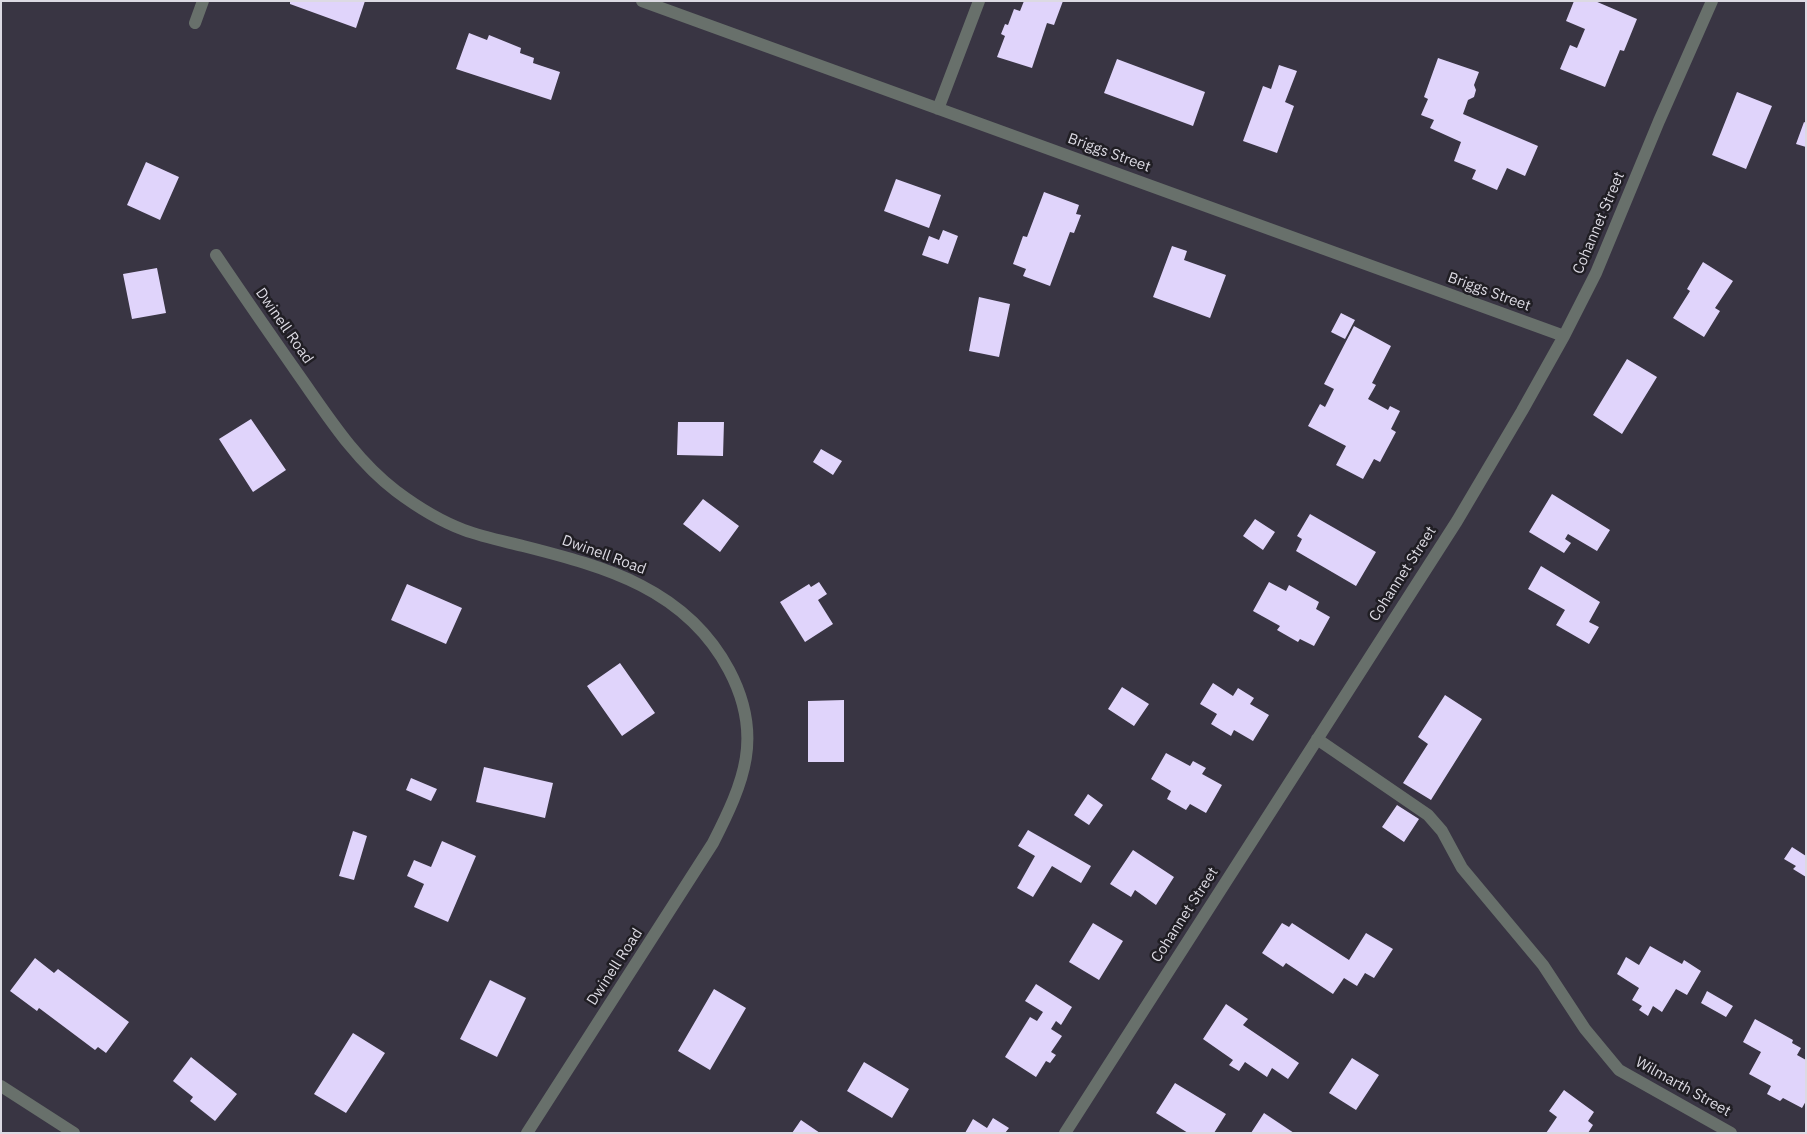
<!DOCTYPE html>
<html>
<head>
<meta charset="utf-8">
<style>
  body { margin:0 }
  #map { position:relative; width:1807px; height:1134px; overflow:hidden; background:#393543; font-family:"IBM Plex Sans",sans-serif }
  canvas { display:block }
  .frame { position:absolute; inset:0; border:2px solid #dcdae3; pointer-events:none }
</style>
</head>
<body>
<div id="map">
<canvas width="1807" height="1134"></canvas>
<div class="frame"></div>
</div>
<script>
const ctx = document.querySelector('canvas').getContext('2d');
ctx.lineJoin = 'round';
function fillPath(path, color) { ctx.fillStyle = color; ctx.fill(path, 'evenodd'); }
function stroke(path, color, width, dash) { ctx.strokeStyle = color; ctx.lineWidth = width; ctx.lineCap = dash ? 'butt' : 'round'; ctx.setLineDash(dash || []); ctx.stroke(path); }
function drawText(font, color, halo, rows, align = 'center') {
  ctx.font = font + ' "IBM Plex Sans",sans-serif'; ctx.lineWidth = 5; ctx.setLineDash([]); ctx.textBaseline = 'middle'; ctx.strokeStyle = halo; ctx.fillStyle = color; for (const [text, x, y, turn = 0] of rows) {
    ctx.save(); ctx.translate(x, y); ctx.rotate((+turn || 0) * Math.PI / 180); ctx.textAlign = isNaN(turn) ? turn : align; if (halo) ctx.strokeText(text, 0, 0); ctx.fillText(text, 0, 0); ctx.restore();
  }
}
fillPath(new Path2D(`
  M290,1H365L356,28L290,4Z
  M1024,1H1063L1054,25L1047,23L1032,68L997,57L1005,36L1001,34L1005,24L1008,25L1014,9L1020,11Z
  M1574,1H1595L1637,19L1624,51L1620,50L1605,87L1560,69L1570,45L1577,48L1585,29L1566,21Z
  M469,33L487,40L489,35L521,48L520,53L534,58L533,63L560,72L551,100L456,69Z
  M1438,58L1479,72L1474,85L1476,90L1474,97L1468,100L1463,114L1538,146L1525,176L1507,168L1497,190L1472,179L1476,170L1454,161L1461,142L1430,128L1434,120L1421,115L1428,99L1424,97Z
  M1117,59L1205,92L1193,126L1104,93Z
  M1279,65L1297,71L1285,102L1294,106L1277,153L1243,141L1263,86L1271,89Z
  M1737,92L1772,106L1746,169L1712,155Z
  M1804,122L1806,123V147L1796,144Z
  M146,162L179,177L160,220L127,205Z
  M896,179L941,195L929,228L884,211Z
  M1044,192L1079,205L1076,214L1081,215L1074,233L1070,232L1050,286L1023,276L1026,269L1013,264L1023,236L1027,237Z
  M943,230L958,236L948,264L922,255L929,236L939,240Z
  M1172,246L1187,251L1184,260L1226,275L1210,318L1153,297Z
  M1703,262L1733,281L1715,308L1720,311L1704,337L1673,318L1690,291L1687,289Z
  M157,268L166,313L132,319L123,274Z
  M979,297L1010,304L999,357L969,351Z
  M1341,313L1355,320L1345,339L1331,332Z
  M1354,326L1391,346L1372,383L1376,385L1368,399L1388,410L1390,406L1400,411L1391,429L1396,432L1380,462L1374,459L1363,479L1336,465L1346,446L1308,426L1320,404L1325,407L1334,389L1324,384Z
  M1627,359L1657,377L1622,434L1593,415Z
  M251,419L286,470L253,492L219,439Z
  M678,422H724L723,456L677,455Z
  M821,449L842,461L833,475L813,462Z
  M1552,494L1610,530L1597,551L1568,534L1565,539L1571,543L1564,553L1529,532Z
  M703,499L739,526L720,552L683,524Z
  M1310,514L1376,552L1356,586L1296,551L1302,539L1297,536Z
  M1255,519L1275,532L1263,550L1243,536Z
  M1541,566L1600,602L1589,622L1599,627L1589,644L1556,625L1565,610L1528,589Z
  M819,582L827,594L818,600L833,624L805,642L780,602L809,584L811,587Z
  M1269,582L1286,591L1289,585L1319,602L1316,609L1330,617L1314,646L1300,639L1298,642L1277,630L1280,626L1253,611Z
  M407,584L462,608L446,644L391,620Z
  M620,663L655,713L622,736L587,686Z
  M1213,683L1233,696L1238,688L1254,698L1250,704L1269,715L1253,741L1234,730L1231,736L1211,724L1217,714L1200,704Z
  M1122,687L1149,704L1134,726L1108,709Z
  M1445,695L1482,719L1431,800L1403,783L1428,744L1418,737Z
  M844,700V762H808V701Z
  M1166,753L1190,766L1193,761L1206,768L1202,774L1222,785L1206,813L1190,804L1186,810L1167,799L1171,791L1151,779Z
  M484,767L553,783L545,818L476,802Z
  M411,778L437,789L431,801L406,790Z
  M1088,794L1103,805L1089,825L1074,815Z
  M1397,805L1419,819L1404,842L1382,827Z
  M1028,830L1091,866L1081,883L1052,866L1033,897L1017,888L1035,856L1018,846Z
  M353,831L367,836L354,880L339,876Z
  M442,841L476,856L448,922L414,907L424,884L407,876L414,860L431,867Z
  M1792,847L1806,856V877L1793,869L1796,866L1784,859Z
  M1133,850L1174,877L1156,905L1135,890L1131,897L1110,884Z
  M1093,923L1123,941L1099,980L1069,962Z
  M1282,923L1289,927L1292,923L1349,960L1366,933L1393,949L1374,978L1365,973L1357,986L1344,978L1333,994L1286,963L1283,967L1262,953Z
  M1650,946L1682,964L1684,960L1701,971L1687,995L1676,989L1662,1012L1653,1006L1648,1016L1639,1010L1642,1006L1632,1000L1639,988L1617,974L1626,957L1639,965Z
  M35,958L54,973L58,969L129,1022L106,1053L98,1047L95,1050L39,1008L37,1011L10,991Z
  M490,980L526,998L497,1057L460,1039Z
  M1036,984L1072,1007L1061,1025L1056,1021L1051,1029L1062,1036L1051,1052L1056,1055L1050,1063L1046,1061L1036,1077L1005,1057L1030,1017L1037,1021L1043,1012L1025,1001Z
  M714,989L746,1008L710,1070L678,1051Z
  M1707,991L1733,1006L1726,1017L1701,1003Z
  M1226,1004L1248,1019L1243,1025L1299,1063L1288,1079L1272,1068L1267,1077L1245,1062L1239,1071L1229,1065L1233,1060L1203,1039Z
  M1755,1019L1793,1040L1792,1043L1801,1048L1797,1055L1806,1060V1101L1802,1108L1783,1098L1780,1101L1767,1094L1771,1086L1749,1074L1761,1052L1743,1042Z
  M353,1033L385,1053L346,1113L314,1094Z
  M191,1057L237,1094L215,1121L190,1101L193,1097L173,1081Z
  M1352,1058L1379,1075L1356,1110L1329,1093Z
  M864,1062L909,1089L892,1118L847,1091Z
  M1175,1083L1226,1114L1214,1133H1188L1156,1113Z
  M1564,1090L1594,1112L1588,1121L1593,1125L1588,1133H1546L1557,1117L1549,1111Z
  M1264,1113L1294,1133H1251Z
  M993,1118L1009,1128L1005,1133H965L973,1119L987,1128Z
  M801,1120L820,1133H792Z`), '#e0d4fb');
stroke(new Path2D(`
  M642,1L1564,336
  M195,23L203,1
  M938,109L979,1
  M216,255C243,295 270,334 298,374C327,415 355,460 396,491C416,506 440,521 464,530C483,537 503,541 523,546C606,567 686,589 729,670C764,736 744,782 713,843L527,1133
  M1317,739L1428,815L1442,831L1462,868L1543,965L1585,1029L1619,1070L1731,1133
  M1,1086L74,1133
  M1065,1133L1457,521L1522,411L1564,336L1596,273L1659,121L1712,1`), '#68706b', 12);
drawText('15px', '#dcdae3', '#201e24', [
  ["Briggs Street",1109,153,20],
  ["Cohannet Street",1599,223,-67],
  ["Briggs Street",1489,292,20],
  ["Dwinell Road",284,326,55],
  ["Dwinell Road",604,555,20],
  ["Cohannet Street",1403,574,-57],
  ["Cohannet Street",1185,915,-57],
  ["Dwinell Road",615,967,-57],
  ["Wilmarth Street",1683,1087,29]
]);
</script>
</body>
</html>
